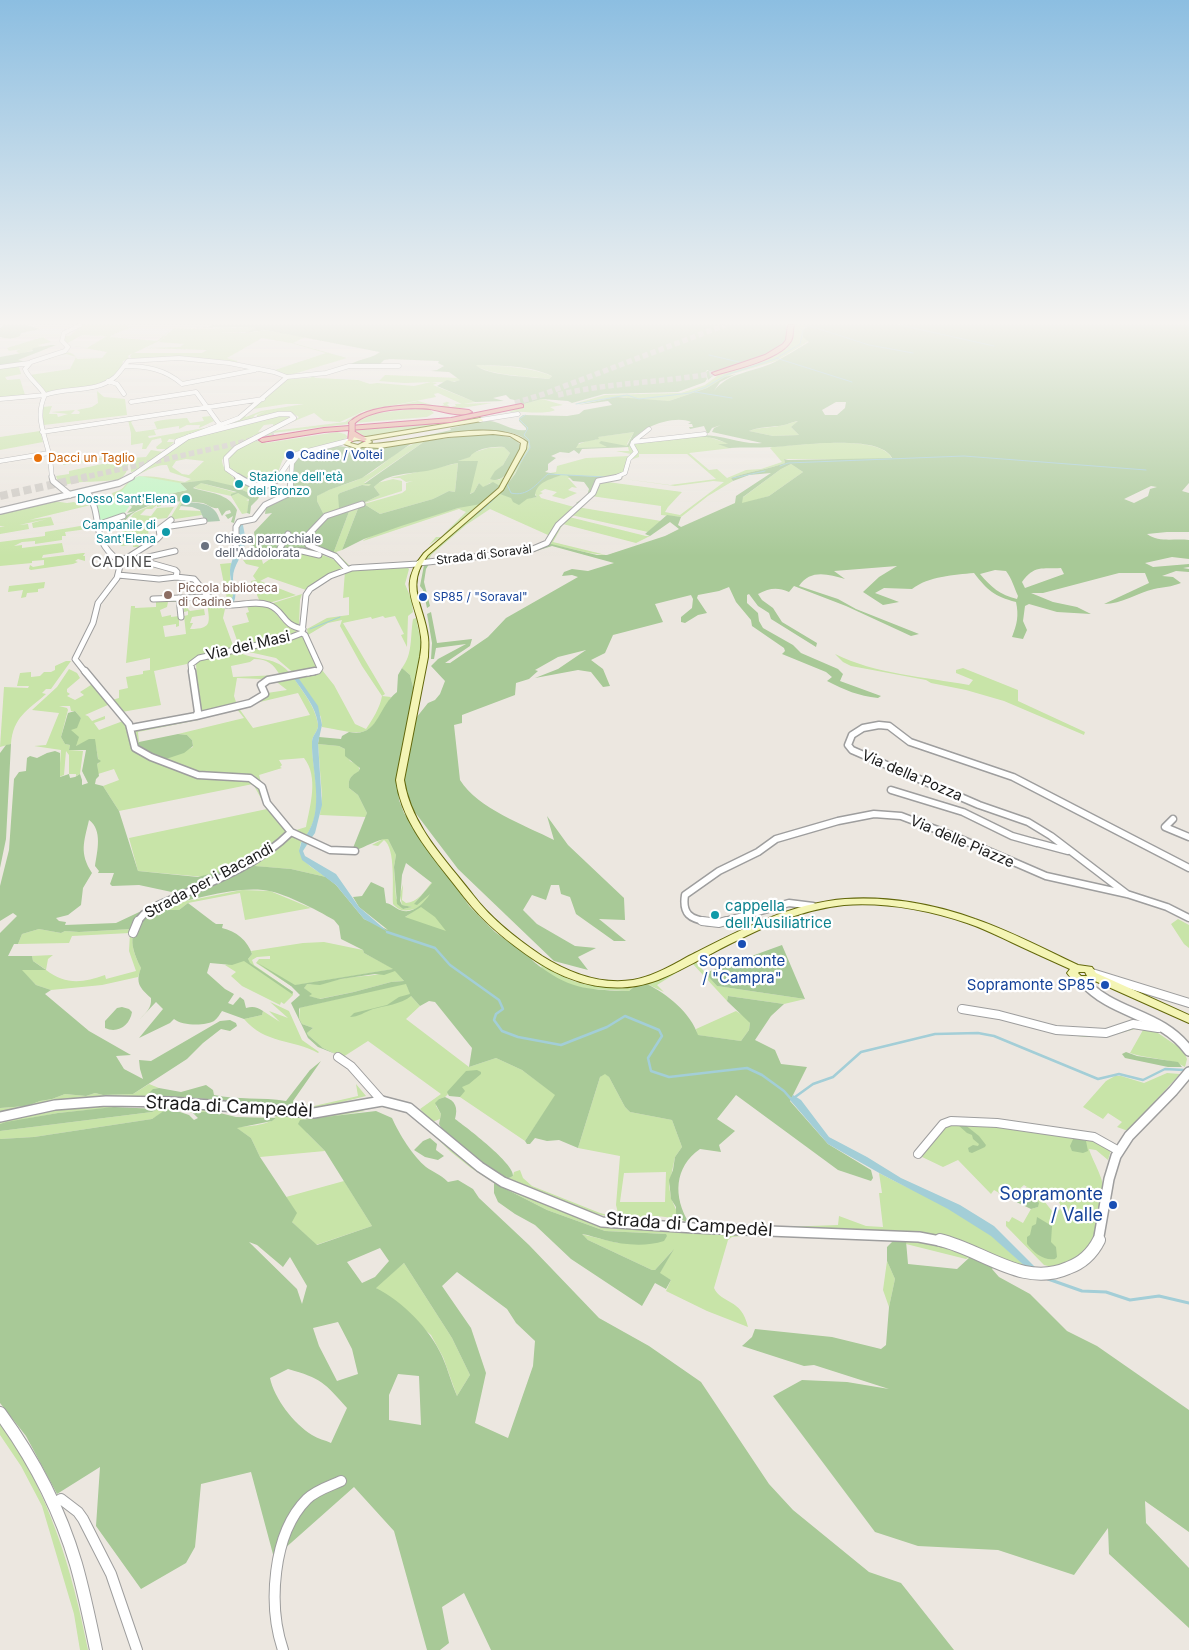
<!DOCTYPE html>
<html>
<head>
<meta charset="utf-8">
<style>
  body { margin:0 }
  canvas { display:block; background:#ece7e0 }
</style>
</head>
<body>
<canvas width="1189" height="1650"></canvas>
<script>
const ctx = document.querySelector('canvas').getContext('2d');
ctx.lineJoin = 'round';
function fillPath(path, color) { ctx.fillStyle = color; ctx.fill(path, 'evenodd'); }
function stroke(path, color, width, dash) { ctx.strokeStyle = color; ctx.lineWidth = width; ctx.lineCap = dash ? 'butt' : 'round'; ctx.setLineDash(dash || []); ctx.stroke(path); }
function drawText(font, color, halo, rows, align = 'center') {
  ctx.font = font + ' Inter,sans-serif'; ctx.lineWidth = 4.5; ctx.setLineDash([]); ctx.textBaseline = 'middle'; ctx.strokeStyle = halo; ctx.fillStyle = color; for (const [text, x, y, turn = 0] of rows) {
    ctx.save(); ctx.translate(x, y); ctx.rotate((+turn || 0) * Math.PI / 180); ctx.textAlign = isNaN(turn) ? turn : align; if (halo) ctx.strokeText(text, 0, 0); ctx.fillText(text, 0, 0); ctx.restore();
  }
}
fillPath(new Path2D(`
  M81,325H129L127,327H133C125,331 117,331 110,337L157,341L169,331L161,340L134,353H202L207,350L145,348L180,347L184,344L159,342L174,328L199,329L251,327L257,328L251,332H218L248,333L265,330L305,337L293,343L347,358L287,376L272,371L326,353L291,343L262,338L227,358L237,361L239,365L185,358L132,360L130,356L133,353L128,356L129,359L123,361C119,388 66,391 44,393L40,384L30,375L70,369L76,357L67,354L55,356C64,352 72,350 77,359L102,358L107,352L68,345L87,348L107,336L82,335L66,344L64,341V336H70Z
  M794,325H809L804,328L809,341L776,361L732,374L707,388L669,401L638,400L623,397L574,404L605,395L681,393L705,385L717,376L714,375C731,371 779,357 790,344C794,338 792,331 794,325Z
  M43,337L51,342L38,345L43,347L14,356L20,354L16,351L21,349L9,351L7,348Z
  M475,365C501,366 527,366 552,376L549,379C529,376 491,376 475,365Z
  M16,366L19,367L21,374L5,377L7,380L20,379L25,395L0,398V367Z
  M309,375L316,378L358,380L370,384L377,383L414,386L431,382L405,383L379,381L385,375L459,378L461,380C452,383 440,382 431,382L437,383L433,385L475,402L462,404L438,393L434,394L436,397L364,411L340,422L324,421L314,413L292,422L299,417L292,413L257,417V415L266,411L255,415L252,419L208,430L244,415L246,417L261,411L304,404H286L253,409L285,379L311,378Z
  M97,391L104,397L125,399L127,415L44,425L42,416L43,407L52,406L49,414H57L58,417L68,414L51,412L75,410L71,414H79L80,412L77,410L92,407L98,403Z
  M542,399L563,405L550,407L555,410C546,415 520,411 508,412L523,407L520,405Z
  M418,401L443,408L437,407L444,405L443,403L447,402L445,401L450,403L447,404L450,407L456,406L455,404L492,403L450,410L422,405L372,412L356,416L349,424L273,433L275,436L262,439L266,443L337,432L345,434L348,437L336,443L289,453C279,459 282,471 273,479C260,492 237,476 228,465L230,456L234,451L273,431L345,422L356,415L367,411Z
  M421,408H428L434,413L427,417L355,423L356,421L370,414Z
  M278,415H285L290,418L274,427L273,424L264,425L258,432L267,431L252,436H255L233,448L222,460C222,472 241,484 252,487L253,492L262,493L258,499L239,488L201,483L245,495L250,499L246,500L249,501L247,513L242,514L231,496L194,488L200,482C177,479 114,497 99,514L95,498L113,496L112,493C126,489 121,487 131,480C142,472 164,479 185,482L191,479L170,472L167,465C157,464 148,470 139,474L180,444L194,436ZM186,459L204,461L189,475L182,474L172,467L176,461Z
  M210,416L214,421L199,428L200,425H187L179,429V426L154,430L156,435L148,436L149,438L215,426L178,440L169,439L167,442H174L167,449H157L156,447L162,442L161,438L152,440L146,449H142L143,443L131,445V433L128,420L133,421L131,422L136,432L157,429L154,422C163,419 176,419 187,418L190,423L204,421L202,417Z
  M484,416L474,421L372,438L362,437L355,433V429L443,422Z
  M799,421L791,427L799,435L773,436L749,431C759,427 769,428 779,426C786,425 792,422 799,421Z
  M40,431L43,442L0,450V437Z
  M634,432L627,444L629,446L631,443L634,453L631,454L616,451H629L628,447L576,448V445L590,440H596L597,437Z
  M706,434L705,436L727,443L732,448L689,453L709,470L717,469L727,478L746,470L761,469L782,462L770,448L772,447C796,446 881,433 892,459H784L785,463C767,470 749,471 731,478L733,481L708,496L681,517L661,515V506L591,496L600,481L682,492L668,507L665,512L680,515L724,482L713,481L675,486L617,478L670,485L716,479L687,454H639V457L630,460L637,454L633,442Z
  M526,439L530,446L527,455L501,494C514,497 523,500 537,497L532,489L550,473L556,472L557,466L586,458L629,456L625,471L612,478H568L577,488L572,487L568,490L577,493L564,499L552,496L557,492L545,489L540,492L543,493L539,495L541,498L574,507L565,517L558,522L547,541L529,550L423,561L503,489L525,451L528,446ZM490,509L548,535L547,541L524,549L429,560L431,555L466,525Z
  M425,441L364,483L373,484L369,486L362,485L340,493L341,510L324,515L317,501V496C331,487 347,485 361,478C384,468 399,444 425,441Z
  M504,447L510,453L503,465L490,479L499,480L503,477V482L500,486L490,483L483,488L479,483L474,492L469,494L458,461L471,456L472,453L488,448Z
  M151,450L163,452L137,471L131,472L130,462L135,461V459L130,458L146,457Z
  M129,455C128,471 127,477 113,482L122,478C107,484 74,479 64,486L58,482L56,476L69,474V471L107,463L106,459L63,465V463L114,456L95,459Z
  M458,463L455,492L449,491L433,499L380,514L364,504L402,493L406,490V483L413,481L406,482L400,478H390Z
  M791,464L803,472L769,496L742,504V498L781,469Z
  M393,479L402,481V491L361,504L380,495L374,487L377,483Z
  M53,501L67,503L74,502L82,506L90,503L91,505L29,520L51,517L54,525L33,528L32,523L47,519L19,525L28,524L29,529L0,534V527L5,526H0V513Z
  M180,502H183L179,510L201,511L202,515L169,520Z
  M154,504H161V506L157,507V505L152,509H146L140,515L151,516L157,508L174,507L167,518L149,520L148,538L138,541L139,547H133V545L121,546L118,543L125,541L122,533L127,522L134,513Z
  M475,504H481L441,537L429,545L436,537H441L466,512L459,509L363,541C372,532 458,507 475,504Z
  M359,506L342,550L336,552L351,567H349L333,554L350,509Z
  M577,507L661,521L648,532L571,515Z
  M569,517L646,536H650L636,543L563,524L553,542L606,555C586,554 567,546 546,545L558,528Z
  M90,521H94L95,528L65,532L66,536H62V540L35,544V541L22,542L14,546L22,545V548L62,543L64,552L43,555L42,558L83,553H85L83,556H85V561L78,559L75,561L78,562L73,564L31,570L29,569L30,565L33,567L44,565V560L32,561V563L0,566V550L10,549L0,550V542L45,536V532L86,525L90,524Z
  M281,551C302,552 328,551 344,567L323,578L306,590L268,577L260,581L296,595L269,603L260,602L251,581L256,580L253,576L259,567L246,564L243,560H262L263,564L270,559H274Z
  M231,563L230,577L233,596L228,604L220,564Z
  M407,567L409,569L405,584L410,596L411,595L413,612L408,616L407,647L401,635L404,634L395,616L385,618L383,616L372,619L371,617L343,623L385,694L382,696L391,697C367,740 368,735 322,727L321,717L297,676L322,670L334,685L355,724L366,729C372,720 380,708 382,696L362,666L340,626L342,620L328,623L308,635L307,629L327,618L349,615V597L343,598L345,571Z
  M45,582L44,588L38,589V592L27,593L26,597L21,598L23,590L8,592L9,586Z
  M302,594L300,600L299,625L295,627L270,604Z
  M178,599V602H168L167,607L160,610L162,617L171,615V617L179,616V626L176,627V624L163,626L165,637L186,634L184,616L188,615V611L184,612L183,604L188,603V609L190,611L204,609L205,615L192,617L190,623H193L190,629C214,629 209,621 207,602L209,600L225,609L223,618L234,648L197,656L187,664L154,671L161,705L122,712L121,708L112,700L119,698V690L128,688L126,677L143,674V671L150,670V658L126,663L131,606H135V608L156,607V600Z
  M261,605C278,608 281,627 297,631L292,635L239,646L232,626L249,622L246,613L249,612L247,606Z
  M416,618L422,647L414,691L410,675L402,668C413,654 410,637 413,619Z
  M299,635L303,636L318,669L296,675L276,658L240,650Z
  M236,651C255,662 277,654 292,676L261,679L237,678L234,696L237,705L202,713L197,682L196,663L199,660ZM254,659C268,659 273,664 280,675L233,677L231,666L250,662Z
  M835,654C875,674 925,677 969,685L973,680L956,673V670L963,668L1018,690V701L1085,732L1084,735L1004,701L966,690L931,683L926,680L851,666L843,662Z
  M66,661H71L51,689H46L42,693L46,694C28,710 13,717 11,744L0,747L4,687L28,688L29,686H17L20,673L31,672V677L40,676L44,672H51L55,670V666Z
  M69,669L77,673L80,678L67,689V692L70,694L67,696L75,700L84,695L80,692L94,683L110,704L85,715L88,716L92,721L105,716V719L94,723L99,730L123,721L127,727L132,748L146,757L194,776L251,780L259,787L268,807L267,809L271,810L288,832L284,839L239,866L204,877L138,871L129,838L267,809L253,784L119,811L103,786L119,780L114,769L98,774L97,764L99,763L96,747L85,742L76,746V736L70,730L76,726L81,718L75,711H71L70,706H59L67,708L68,710L61,737L65,744L70,745L69,750L83,751L80,774L76,776V774H69V755L66,751L64,775L59,777L61,750L34,746L46,745L59,713L32,710L57,687Z
  M293,677C303,692 315,706 318,724C319,731 312,735 312,742C311,769 327,809 305,837L293,831L306,827C310,806 319,777 304,758L279,760L282,765L280,767L282,768L259,775L261,782L256,779L200,774L163,760L193,747L192,740L187,735L178,734L244,718L236,708L203,716L198,720L138,732L139,742L136,746L134,732L135,730L238,707L253,728L310,715L298,693L247,705L267,693L287,690L278,683L270,680Z
  M318,744L339,746L345,749V752L350,761L358,765L360,771C351,776 348,778 349,788L358,795L367,813L366,817L320,815L322,796Z
  M292,836L302,840C293,859 313,868 326,877L291,869L254,866C262,855 280,845 292,836Z
  M385,838L388,839L396,855L394,867L396,898L403,909L412,907L402,905L400,895L403,884L402,900L406,903C418,902 424,892 431,883H432L414,904L436,885L470,907L478,915L436,917L447,931H443L404,918L418,908C407,911 401,913 393,904C392,890 396,848 384,840L378,846L372,845Z
  M242,890L270,891L311,908L245,920L240,893L188,903L179,910H152L161,906Z
  M1178,919L1189,925V948L1184,944L1171,924Z
  M39,929L61,933L65,931L79,932L131,929L134,933C130,946 135,956 141,968L138,977L102,985L51,990L36,985L21,970L45,969L33,961L32,956L53,955L48,959L46,970C65,985 83,983 105,975L106,979L136,971L129,951L130,933L72,936L69,943L18,944L22,934Z
  M324,942L363,950L364,953L394,969L291,986L256,963L259,959H270V956L257,957L252,960L254,965L293,992V995L284,1004L281,1002L280,1005L242,986L231,976L236,972L225,965L248,959L252,954L251,951L303,943Z
  M530,957C567,982 588,990 634,987L629,991L589,989L569,985L558,979L517,981L542,967Z
  M695,961L717,986L805,999L784,1004L728,996L727,1001L692,963L657,985L664,992L647,984Z
  M395,970L404,981L391,982L354,992L319,999L308,996L309,993L304,988L306,984C319,985 329,981 341,979C359,975 379,977 395,970Z
  M406,983L411,996L420,1006L406,1019L469,1067L496,1058L522,1070L556,1095L525,1141L451,1091L445,1097L439,1099L436,1106L441,1114L440,1119L432,1122L420,1109L441,1094L368,1041L343,1057L323,1048L308,1035L307,1033L313,1028L302,1024L299,1018L300,1009L298,1008Z
  M270,1002L289,1011L302,1040L319,1052L318,1053C293,1039 265,1044 244,1019L262,1015L263,1011L280,1022L269,1011L288,1018Z
  M736,1011L747,1018L750,1023L749,1030L741,1041L697,1035L696,1029Z
  M1132,1025L1152,1029L1183,1050L1187,1059L1185,1067C1171,1058 1147,1059 1130,1053L1143,1030L1135,1029L1106,1037H1086L1059,1034H1090Z
  M605,1073L609,1077L625,1107L630,1112L672,1120L682,1147L675,1157L669,1186L671,1198L680,1219L685,1222C675,1218 664,1216 653,1216C643,1216 634,1222 625,1217L622,1213H618L616,1205L620,1156L578,1148L600,1077ZM666,1172L665,1202H620L624,1173Z
  M1167,1073L1180,1074L1128,1131L1117,1127L1122,1122L1108,1113L1103,1119L1083,1107L1106,1081L1115,1076H1121L1144,1083Z
  M149,1084L159,1088L153,1089L164,1097L291,1106L298,1103L314,1106L358,1096L356,1084L366,1096L318,1108L186,1100L0,1113V1108L27,1106L40,1101L52,1099L65,1094L86,1096L95,1093L103,1095L133,1094Z
  M86,1106H167L212,1111L193,1113L174,1108L130,1106L58,1113L0,1124V1120L53,1109Z
  M158,1109H165L164,1112L152,1119L34,1137L0,1139V1131L152,1112Z
  M361,1109L360,1110L365,1111L313,1120L304,1118L307,1133L325,1151L260,1157L251,1138L235,1127C246,1127 268,1125 276,1118L274,1117L279,1115L314,1117Z
  M421,1123L525,1196L594,1224L612,1228L753,1235L732,1237L728,1240L714,1288C721,1304 742,1298 748,1327L707,1311L666,1291L671,1280L659,1274L673,1250L655,1270H652L588,1240L581,1234L618,1243L666,1234L605,1231L547,1210L494,1183L471,1168L451,1152Z
  M948,1124L1001,1126L1091,1139L1111,1150L1108,1160L1096,1150L1089,1149C1092,1159 1103,1178 1103,1186C1104,1196 1097,1229 1092,1239C1085,1255 1062,1271 1044,1265L1006,1226V1221L1009,1222L1012,1217L1023,1223L1031,1209L1038,1207L1036,1199L1023,1191L1027,1187L1024,1185L1008,1198L994,1190L991,1194L958,1160L943,1167L920,1156ZM1054,1190L1062,1209L1052,1211L1037,1192Z
  M520,1170L523,1178L532,1186L600,1213L622,1219L596,1214L507,1179L513,1176L514,1172Z
  M879,1173C917,1193 958,1210 992,1236C1004,1246 1015,1257 1027,1268L951,1238L935,1235L783,1227L838,1225L839,1216L866,1226L883,1227L879,1193H882Z
  M344,1181L372,1226L316,1245L291,1221L296,1213L286,1197Z
  M906,1241L936,1245L970,1257L966,1259L906,1244Z
  M887,1261L895,1279L889,1307L883,1290Z
  M404,1263L452,1338L470,1375L457,1396L443,1357L431,1335L375,1287Z
  M0,1423C49,1491 72,1569 88,1650H80L74,1614L42,1506L21,1466L0,1435Z`), '#c8e4a8');
fillPath(new Path2D(`
  M0,325H28L40,329L21,333L20,336C15,339 6,339 0,337V328L3,326Z
  M214,325H786C787,329 789,336 787,340C779,354 728,369 712,373V375H714L708,380L706,372L709,370H707L705,373L707,379L705,382L678,392L604,394L572,403L568,401L542,399L520,405L517,404L519,401L510,399L506,395L493,398L504,401L475,402L437,386L447,380L454,382L460,380L449,372L431,371L437,370L444,366L438,363L439,361L390,359L384,360L379,365H349C359,359 373,358 380,352L265,330L245,333L256,328L251,327L181,328L207,327ZM476,365C501,366 529,365 552,376L549,379C532,377 486,376 476,365Z
  M809,325H1189V483L1182,491L1189,493V532H1167L1147,534C1160,543 1174,538 1189,540V559L1172,557L1145,563L1153,567L1189,564V567L1183,568L1189,569V572L1176,571L1162,576L1173,577L1181,583C1171,587 1164,587 1154,589C1137,593 1122,604 1104,604L1149,583L1145,573H1119L1043,593H1031L1053,602L1077,607L1091,614L1057,612L1029,604L1025,606L1023,621L1027,630L1023,639L1012,637C1017,624 1019,616 1016,602C994,596 988,591 974,573C954,575 929,576 912,589L884,588L875,593L899,602L883,605L863,592L879,577L897,566L834,571L845,579C828,574 810,569 799,586L838,599L856,609L919,634L911,636L846,606L794,586L789,592C777,587 770,588 758,594L762,600L773,608L782,622L817,643L816,647L771,619L769,613L758,606L749,594L747,595V603L758,613L759,621L763,628L793,645L801,653L838,669L843,674L840,681L881,696L878,698C858,696 845,690 827,681L832,677L826,672L782,654L785,651L784,648L752,626L751,620L736,602L729,587L719,591L698,595L697,598L707,613L698,615L685,623L681,622V617L692,608L693,599L691,595L655,604L663,622L613,635L605,653L591,660L603,669L610,686L603,687L591,672L578,670L535,678L558,669L586,650L558,657L535,670L538,671L529,679L516,683L515,695L462,715V723L454,725L460,780C478,809 525,825 554,840L547,816L568,845L624,898L625,920L599,919L626,941H614L576,914L570,897L561,894L559,885H551L546,900L532,895L523,910L537,924L575,946L596,948L578,957L588,970L554,961L458,869L411,807L405,794L404,779L416,718L428,703L435,700L440,694L445,681L431,666L438,659L466,644L436,648L434,659H431L432,643L427,614L431,612L437,643L472,639L470,646L445,663H450L488,637L506,618L578,577L572,575L562,576L564,572L572,569L588,571L614,563L552,546L527,554L429,564L426,569L424,582L430,606L427,608L423,590L420,586L424,565L426,563L498,555L551,544L597,555H607L665,536L679,529L670,522L650,536L645,534L667,515L681,517L678,525L681,527L735,503L736,496L771,473L749,475L733,481L731,478C749,471 767,470 785,463L784,459L788,460L892,458C880,433 796,446 772,447C758,448 743,447 729,448L718,444H728C717,438 705,436 693,436C719,432 739,445 762,443L712,432L714,428L721,425L712,428L709,433H707L704,426L690,429L689,427H693L692,424H688L691,422C673,414 634,429 629,447L582,449L579,454L574,450L569,453L560,452L551,456L556,458L548,464V470L545,472L561,475C549,480 537,482 535,495L537,497L527,499L519,505L513,502L511,498L500,494L515,474L530,446C519,418 436,436 411,439L451,430L450,428C463,426 478,420 491,421C503,423 513,432 526,430V428L519,421V418L523,415L567,416L579,414L584,410L612,405L608,401L578,405L616,397L669,401L707,388L725,377L736,374L720,382L714,391C728,372 755,372 775,362C786,356 797,349 809,342L803,337V330ZM836,402H846L845,408L837,415H825L822,410ZM798,421L791,427L799,435L773,436L749,431C758,427 768,427 778,426C784,426 791,422 798,421ZM634,432L627,446L601,441L599,443L607,447L576,448L579,443L599,439L598,437ZM791,464L803,472L769,496L742,503L743,497L781,469ZM1151,486L1157,487L1150,489L1148,496L1134,503L1124,499ZM1061,568L1064,574L1025,588L1022,582C1034,565 1042,569 1061,568ZM995,570L1006,571C1012,579 1014,587 1018,596L1017,599C1000,595 991,587 980,574Z
  M51,345H56L18,360L26,362L0,366V357L33,351L32,349L34,348Z
  M487,433L513,438L521,445C518,459 506,485 490,479L495,471L503,465L510,453L504,447C495,446 475,448 470,457L458,461H478L470,494L474,492L479,483L483,487L493,482L500,486L481,504L458,508L401,526L364,539L342,550L359,506L364,504L380,514L433,499L449,491L455,492L458,463C449,464 440,468 431,470C414,474 387,472 374,487L380,495L361,504L341,510L339,508L338,495L340,493L362,485L369,486L371,484H364L425,441Z
  M412,443L362,478L329,490L317,496V501L324,515L303,538V542L334,557C322,554 292,545 280,551C277,553 274,557 272,560L270,559L273,553H276L275,552L248,551L255,539L254,532L272,513L265,514L266,506L290,494L294,460L301,455L312,451L338,446L355,448Z
  M567,475L603,477L594,484L591,493L578,504L576,503L587,496L589,489L584,482L573,481Z
  M208,480L234,486L253,495L259,494L258,499L251,506L250,514L247,513L249,499L238,493L231,496V494L237,492L201,483L193,488C210,493 228,493 237,510L234,523L231,522L233,516L228,519L225,515L231,513L230,510L226,511L222,516L218,508C212,509 209,505 203,503C180,499 126,501 121,531L119,519L135,511L127,513L132,507L130,505L146,499L187,490L180,483Z
  M350,509L333,554L309,545L306,538L325,518Z
  M402,668L410,675L414,691L398,781L399,800L404,813L470,907L495,932L530,957C534,963 537,964 542,968C572,990 593,990 629,991L634,987L647,984C667,994 691,1013 698,1035L741,1041L749,1030L750,1023L727,1001L728,996L784,1004L771,1016L755,1040L775,1050L781,1064L807,1067L790,1101L828,1144L871,1170L873,1178L871,1181L838,1170L736,1095L717,1119L735,1131L719,1145L721,1152L700,1149C674,1167 673,1197 689,1223L680,1219L676,1214V1207L671,1199L669,1180L673,1170L675,1157L682,1147L672,1120L630,1112L625,1107L609,1077L605,1074L600,1077L578,1148L559,1140L547,1141L535,1138L530,1144H527L525,1141L555,1095L522,1070L496,1058L469,1067L472,1048L435,1002L429,1001L420,1006L411,996C402,1004 384,1006 373,1009C365,1012 358,1017 350,1017L354,1013L387,1005L399,997L410,994L406,984L299,1008V1018L302,1024L313,1028L307,1033L308,1035L323,1048L338,1055L318,1047L308,1038L291,1003L300,995L291,986L256,962L295,985L393,969L364,953L363,950L341,939L339,926L334,920C317,910 281,891 263,890C228,887 194,901 160,906L259,859L255,866L291,869L326,877L336,885L364,919L388,930L359,907L353,897L362,896L371,882L384,888L386,903C392,904 395,908 400,910C413,915 424,903 430,894L417,905L414,904L432,883L406,863L402,875L400,901L402,905L412,907L403,909L397,904L394,867L396,855L388,839C380,838 365,847 356,850L353,848L367,813L358,795L349,788C348,778 351,776 359,771L360,768L345,756V749L339,746L318,744L319,737L341,739L342,736L349,732C379,738 377,707 397,692L398,675ZM421,907L435,917L446,931L405,917ZM395,971L404,981L391,982L354,992L320,999L309,996L312,994L304,988L307,984L320,985L341,979L375,974L384,975Z
  M75,711L81,718L77,728L71,730L79,737L76,746L89,739H95L98,759L101,761L97,764L99,776L96,779L95,784L103,786L119,811L138,871L198,877L239,866L181,894L139,885L112,886L110,884L114,873H98L99,871L95,866C97,852 103,830 89,820C84,842 79,853 92,873L83,888L81,905L68,915L56,918L59,921L66,922L65,925L116,923L171,897L154,906L131,929L79,932L65,931L61,933L39,929L22,934L18,944H14L8,956H32L33,961L46,970H22L36,985L51,990L45,994L89,1031L131,1055L116,1056L124,1069L143,1079L140,1069L139,1060L151,1061L220,1021L230,1020L236,1023L237,1026L230,1031L221,1029L203,1043L187,1059L133,1094L103,1095L95,1093L86,1096L65,1094L52,1099L40,1101L27,1106L0,1108V933L17,916L13,913L0,921V886L9,850L14,779L19,772L26,771L27,758L30,756L37,758L47,753L55,751L60,753V777L69,774L70,778L75,777L80,774L82,780V785L88,783L82,771L86,750H69L70,745L65,744L61,737L68,713Z
  M178,734L187,735L192,740L193,746L184,753L163,760L136,746L139,742Z
  M11,744L6,839L0,868V753L6,745Z
  M188,903L213,922L216,924H223L222,928C236,931 248,941 252,954L248,959L250,963L293,992L292,994L244,961L232,965L210,963L207,973L225,989L234,994L228,1003L233,1005L240,997L244,1000L246,1008C253,1006 257,1007 263,1011L262,1015L244,1019L222,1011C220,1014 217,1019 214,1021C206,1026 182,1026 174,1019L170,1023L139,1038L163,1009L156,1002L140,1019C146,1012 152,1008 151,998C140,988 135,983 141,968C127,940 130,931 152,910H179Z
  M782,945L805,999L717,986L705,973Z
  M122,1007L129,1009L132,1012C130,1025 118,1034 105,1028V1021L117,1008Z
  M1126,1052L1137,1056L1178,1062L1182,1067H1168L1125,1058L1122,1054Z
  M321,1061L293,1101L298,1103L291,1106L182,1097H150L148,1094L153,1089L159,1088L181,1092L206,1085L213,1090L214,1095C237,1100 262,1097 286,1101L310,1070Z
  M477,1070L481,1072V1074L469,1084L462,1087L465,1091L460,1097L449,1096L447,1092L466,1071Z
  M445,1097C456,1101 458,1108 455,1119C466,1127 515,1164 513,1176L507,1179L477,1160L442,1129L439,1124L441,1114L435,1103L439,1099Z
  M114,1107L158,1109L152,1112L0,1131V1124L6,1122L58,1113Z
  M168,1108L189,1115L194,1120L198,1118L193,1113L212,1111L236,1117L276,1118L272,1121L237,1128L251,1138L260,1157L297,1213L292,1222L317,1245L372,1226L325,1151L298,1124L300,1120L376,1111L392,1118C399,1134 413,1156 426,1167C434,1173 439,1173 448,1182L458,1180L473,1189L479,1198L529,1245L599,1318L649,1346L701,1382L769,1484L793,1510L869,1572L901,1583L954,1650H491L464,1593L442,1607L449,1643L440,1650H427L394,1531L354,1487L274,1558L251,1472L201,1484L195,1547L186,1563L141,1589L96,1526L100,1467L57,1494L26,1436L0,1403V1139L34,1137L152,1119ZM249,1242L257,1245L283,1267L290,1257L307,1286L302,1304L297,1289ZM380,1248L389,1261L375,1277L362,1283L347,1262ZM404,1263L452,1338L470,1375L457,1396C451,1383 448,1369 442,1356C429,1328 403,1302 376,1288ZM457,1272L507,1309L516,1323L535,1341L533,1366L508,1438L475,1423L486,1373L471,1328L442,1286ZM338,1322L352,1349L358,1374L337,1381L319,1346L313,1328ZM288,1369C321,1378 325,1383 347,1408L331,1443C325,1440 318,1439 312,1435C294,1424 274,1398 270,1378ZM398,1374L419,1376L421,1425L389,1420V1395Z
  M964,1124L979,1136L986,1145L985,1147L972,1153L969,1152L968,1148L973,1145L978,1146L979,1144L973,1139L972,1135L967,1133L958,1125Z
  M1074,1137L1086,1141L1088,1151L1083,1153L1072,1151L1070,1146Z
  M430,1138L437,1144L436,1150L444,1156L438,1160L425,1157L414,1150L423,1141Z
  M494,1183L547,1210L605,1231L666,1234L667,1236L664,1241C645,1247 624,1245 605,1240C597,1238 589,1235 582,1234L588,1240L652,1270H655L674,1249L660,1273L671,1280L666,1289L655,1283L642,1306L571,1259L535,1225L515,1214L498,1202L494,1193Z
  M1018,1189L1031,1194L1039,1203L1038,1207L1031,1209L1008,1198Z
  M1037,1217L1052,1226L1051,1242L1056,1247L1057,1257L1055,1259C1044,1261 1034,1253 1027,1244V1237L1030,1235L1032,1226L1036,1224Z
  M906,1241L908,1264L957,1269L970,1257L994,1266L992,1269L999,1277L1030,1294L1067,1331L1097,1346L1189,1410V1532L1145,1501L1146,1523L1189,1568V1628L1109,1554L1108,1528L1074,1575L998,1550L918,1546L875,1532L773,1396L802,1380L847,1382L889,1389L814,1365L804,1366L742,1346L752,1337L755,1329L832,1337L881,1349L886,1345L889,1307L895,1279L887,1261V1247L892,1242Z`), '#a8c997');
fillPath(new Path2D(`
  M183,502C200,503 215,502 220,521L205,522L200,510L192,507L180,506Z`), '#a3c3a6');
fillPath(new Path2D(`
  M139,476L180,483L187,490L146,499L130,505L124,514L101,524L96,503L115,499L131,480Z`), '#bef5c0');
fillPath(new Path2D(`
  M244,523L243,525C244,531 246,538 245,544C243,556 233,565 233,578C233,588 239,595 232,605L228,604L233,596C233,584 227,573 232,561C234,555 239,553 239,547C240,538 237,533 239,524Z
  M297,676L318,706L322,725L318,743L322,805L315,833L310,840L305,837C326,810 311,769 312,742C312,735 319,731 318,724C316,707 303,692 293,677Z
  M302,840L308,843L303,851L305,856L336,874L359,907L388,932L364,919L336,885L302,860L299,851Z
  M793,1095L801,1100L829,1137L867,1157L901,1178L960,1205L994,1226L1037,1269L1027,1268L991,1236L948,1209L881,1174L828,1144L790,1100Z`), '#a3ced7');
stroke(new Path2D(`
  M807,325L869,345L913,353
  M900,325L994,346
  M709,355L743,363
  M776,358L852,382
  M695,392L732,398
  M576,404L627,395L639,399L690,393L706,387L726,375L775,359L800,344L803,330L807,325
  M780,466L788,463L964,456L1146,470
  M733,478L765,471
  M507,484L511,493C528,497 536,484 548,474L605,477
  M499,494L530,448L529,440L524,435L528,428L519,419L525,415
  M490,503L496,497
  M477,514L489,504
  M310,629L340,617`), '#a3ced7', 1);
stroke(new Path2D(`
  M387,932L435,948L450,965L499,1000L503,1009L496,1014L494,1020L502,1031L518,1037L561,1045L607,1027L625,1016L659,1030L662,1036L648,1058L651,1071L669,1077L747,1068L762,1075L784,1091L791,1099
  M795,1097L813,1084L833,1077L861,1052L935,1034L978,1033L994,1036L1098,1079L1119,1074L1143,1080L1165,1069L1184,1070`), '#a3ced7', 2.5);
stroke(new Path2D(`
  M1048,1279L1082,1291L1106,1292L1130,1300L1159,1296L1189,1303`), '#a3ced7', 3);
stroke(new Path2D(`
  M558,395C610,382 663,383 715,373
  M515,403L544,394L725,325
  M81,478L274,435`), '#ccc8c2', 5.5, [5.5, 3]);
stroke(new Path2D(`
  M0,496L87,477`), '#ccc8c2', 8, [8, 4]);
const minorFar4 = new Path2D(`
  M124,366C146,366 165,369 182,384L255,370
  M0,367L29,363
  M108,381L117,384L124,394
  M0,399L45,395C40,386 28,378 25,369L31,362L65,351L68,347L62,341L64,333L80,325
  M131,402L196,392L220,425
  M480,420L518,414
  M42,432L263,399
  M635,440L649,429
  M177,443V441L239,418L287,377
  M0,461L49,453
  M52,478C51,470 51,462 49,454C44,432 35,416 45,395C67,386 95,394 115,377C120,372 124,366 128,361L179,358L229,363L274,372L287,377L326,373L349,366H399
  M291,478L292,463L300,453
  M614,478L625,473L629,459L636,452L632,445L633,442L705,434`);
const minorFar3 = new Path2D(`
  M52,477L53,481L70,495
  M87,491C105,519 88,537 119,561
  M97,525L123,516
  M164,527L204,521
  M288,534L280,548L283,551H302L319,555
  M231,552L236,547V527L239,522L254,519L265,505L290,493L291,477
  M126,558L130,559L126,562H121L120,560Z
  M127,558L157,539L160,536L159,529L171,520
  M136,559L175,570L177,572L176,577L194,579C200,585 204,594 212,600C230,612 250,598 269,605C285,611 281,625 303,629
  M140,559L175,551
  M419,563L528,551L547,543L558,525L593,493L598,481L619,477
  M347,569L335,556L308,545L305,538L326,516L362,504
  M118,575L159,579L176,577
  M179,598L181,617
  M153,599L209,597
  M302,633L305,635L320,668L318,671L308,673
  M86,673L75,659L93,623L98,603L117,578L121,562
  M192,673L191,664L199,658L289,638L302,633L306,595L310,589L330,576L352,568L418,564`);
const minorFar2 = new Path2D(`
  M85,671L129,724L135,748L151,757L198,775L250,778L262,787L267,803L291,832C254,869 203,885 156,906L144,914L137,922
  M196,716L250,703L265,694L261,685L268,680L315,671
  M131,728L196,716L198,712L192,671
  M891,790L963,812L1012,836L1037,843
  M1173,819L1165,827L1189,837
  M291,832L330,850L355,851
  M1034,842L1068,851
  M1127,894L1051,836L1028,822L979,805L852,750L848,745L852,735L863,728L879,725L889,726L910,742L1013,777L1189,868
  M708,922C690,919 682,914 685,895L719,871L758,852L776,839L838,821L874,814L901,816L956,837L1046,876L1127,894L1167,907L1189,918
  M722,922L789,903L813,906`);
const minorFar1 = new Path2D(`
  M702,921L719,923L726,921
  M133,933L138,921
  M1092,973L1189,1003
  M962,1009L999,1015L1056,1030L1106,1033L1133,1024L1158,1028
  M338,1057L351,1066L382,1101
  M918,1154L943,1124L951,1121L997,1123L1094,1137L1119,1151`);
const minor = new Path2D(`
  M53,1504L61,1499L78,1512L83,1519L111,1574L137,1650
  M283,1650C268,1606 272,1534 307,1499C316,1490 330,1486 341,1481`);
const tertiaryFar3 = new Path2D(`
  M129,478L188,437L279,414H290L294,418L236,448L226,458L227,469L240,478
  M278,478L288,463L297,454L348,441`);
const tertiaryFar2 = new Path2D(`
  M238,477C252,486 266,491 279,477
  M0,511L119,483L131,477`);
const tertiaryFar1 = new Path2D(`
  M1083,981C1114,1016 1160,1012 1189,1051
  M0,1117L55,1105L106,1101L171,1102L314,1113L382,1101L409,1108L480,1167L503,1182L602,1222L694,1228L919,1237L945,1242
  M1098,1242L1109,1179L1116,1156L1129,1136L1173,1091L1189,1072`);
const tertiary = new Path2D(`
  M940,1240C983,1250 1023,1288 1068,1268C1082,1263 1092,1254 1099,1240
  M0,1413C33,1458 60,1510 76,1564C84,1592 90,1621 96,1650`);
const secondary = new Path2D(`
  M480,418L483,420L482,421L370,440L372,442L368,444C410,444 494,415 527,442L526,449L503,490L428,555C404,586 424,605 428,637C429,644 428,651 428,657L404,780C411,826 446,860 473,895C492,920 517,939 542,956C569,973 600,985 633,980C656,976 675,963 695,953C742,929 792,903 845,899C888,896 935,904 975,919C1010,931 1044,949 1078,965L1092,967L1096,973L1189,1015V1023L1095,981C1084,987 1074,983 1067,973L1070,969C1050,960 1030,951 1011,942C996,935 982,928 967,923C928,910 884,902 844,905C794,910 749,934 705,957C689,965 674,974 658,980C616,996 572,985 536,961C509,943 484,923 464,897C437,861 402,826 396,780L420,657C421,651 422,644 421,637C417,601 396,587 424,553L499,488L520,449L521,443L510,436L493,434L448,437L380,448L362,447L358,449L344,444C350,436 357,436 366,437ZM358,440L366,441L358,445L350,443L352,441ZM1079,972H1085L1087,976H1081L1078,973Z`);
const trunk = new Path2D(`
  M788,325H794C792,330 794,336 791,341C781,359 734,370 715,375L712,373L765,355L783,344L786,340Z
  M521,404L523,405V407L451,422L324,432L262,442L259,440L262,438L324,428L451,418Z
  M423,405L469,410L472,412C461,418 442,411 430,409C410,407 369,409 354,424L349,423C363,407 402,405 423,405Z
  M352,430L367,439L364,441L354,437L352,441H348L349,432Z`);
stroke(minorFar4, '#9e9e9e', 5);
stroke(minorFar3, '#9e9e9e', 7);
stroke(minorFar2, '#9e9e9e', 9);
stroke(minorFar1, '#9e9e9e', 10);
stroke(minor, '#9e9e9e', 12);
stroke(tertiaryFar3, '#9e9e9e', 5.5);
stroke(tertiaryFar2, '#9e9e9e', 8);
stroke(tertiaryFar1, '#9e9e9e', 12);
stroke(tertiary, '#9e9e9e', 14);
stroke(secondary, '#63680b', 2);
stroke(trunk, '#c92d6a', 2);
stroke(minorFar4, '#fff', 4);
stroke(minorFar3, '#fff', 5);
stroke(minorFar2, '#fff', 6);
stroke(minorFar1, '#fff', 8);
stroke(minor, '#fff', 10);
stroke(tertiaryFar3, '#fff', 4.5);
stroke(tertiaryFar2, '#fff', 5.5);
stroke(tertiaryFar1, '#fff', 9);
stroke(tertiary, '#fff', 12);
fillPath(secondary, '#f4f5b5');
fillPath(trunk, '#eaaa9d');
const trunkBridge = new Path2D(`
  M352,423V432`);
stroke(trunkBridge, '#c92d6a', 7, []);
stroke(trunkBridge, '#eaaa9d', 5.5);
const sky = ctx.createLinearGradient(0, 0, 0, 556);
sky.addColorStop(0, '#8cbee1');
sky.addColorStop(0.58, '#f6f4f1');
sky.addColorStop(1, '#f6f4f100');
ctx.fillStyle = sky;
ctx.fillRect(0, 0, 1189, 556);
for (const [x, y, r, color] of [
  [290,455,5,"#1a4fb4"],
  [38,458,5,"#e8710a"],
  [239,484,5,"#0f9aa8"],
  [186,499,5,"#0f9aa8"],
  [166,532,5,"#0f9aa8"],
  [205,546,5,"#6b7280"],
  [168,595,5,"#8d6e63"],
  [423,597,5,"#1a4fb4"],
  [715,915,5,"#0f9aa8"],
  [742,944,5,"#1a4fb4"],
  [1105,985,5,"#1a4fb4"],
  [1113,1205,5,"#1a4fb4"]
]) { const dot = new Path2D(); dot.arc(x, y, r, 0, 2 * Math.PI); ctx.fillStyle = color; ctx.fill(dot); stroke(dot, '#fff', 2); }
drawText('12px', '#164399', '#fff', [
  ["Cadine / Voltei",300,455],
  ["SP85 / \"Soraval\"",433,597]
], 'left');
drawText('12px', '#c56008', '#fff', [
  ["Dacci un Taglio",48,458]
], 'left');
drawText('12px', '#0d838f', '#fff', [
  ["Stazione dell'età",249,477,"left"],
  ["del Bronzo",249,491,"left"],
  ["Dosso Sant'Elena",176,499],
  ["Campanile di",156,525],
  ["Sant'Elena",156,539]
], 'right');
drawText('12px', '#5b616d', '#fff', [
  ["Chiesa parrochiale",215,539],
  ["dell'Addolorata",215,553]
], 'left');
drawText('12px', '#1a1a1a', '#fff', [
  ["Strada di Soravàl",484,555,-7]
]);
drawText('12px', '#785e54', '#fff', [
  ["Piccola biblioteca",178,588],
  ["di Cadine",178,602]
], 'left');
ctx.letterSpacing = '1px';
drawText('15px', '#4d4d4d', '#fff', [
  ["CADINE",122,562]
]);
ctx.letterSpacing = '0px';
drawText('15px', '#1a1a1a', '#fff', [
  ["Via dei Masi",248,646,-13],
  ["Via della Pozza",912,776,23],
  ["Via delle Piazze",962,842,23],
  ["Strada per i Bacandi",209,881,-28]
]);
drawText('15px', '#0d838f', '#fff', [
  ["cappella",725,906],
  ["dell'Ausiliatrice",725,923]
], 'left');
drawText('15px', '#164399', '#fff', [
  ["Sopramonte",742,961],
  ["/ \"Campra\"",742,978],
  ["Sopramonte SP85",1095,985,"right"]
]);
drawText('18px', '#1a1a1a', '#fff', [
  ["Strada di Campedèl",229,1107,3],
  ["Strada di Campedèl",689,1225,4]
]);
drawText('18px', '#164399', '#fff', [
  ["Sopramonte",1103,1195],
  ["/ Valle",1103,1216]
], 'right');
</script>
</body>
</html>
